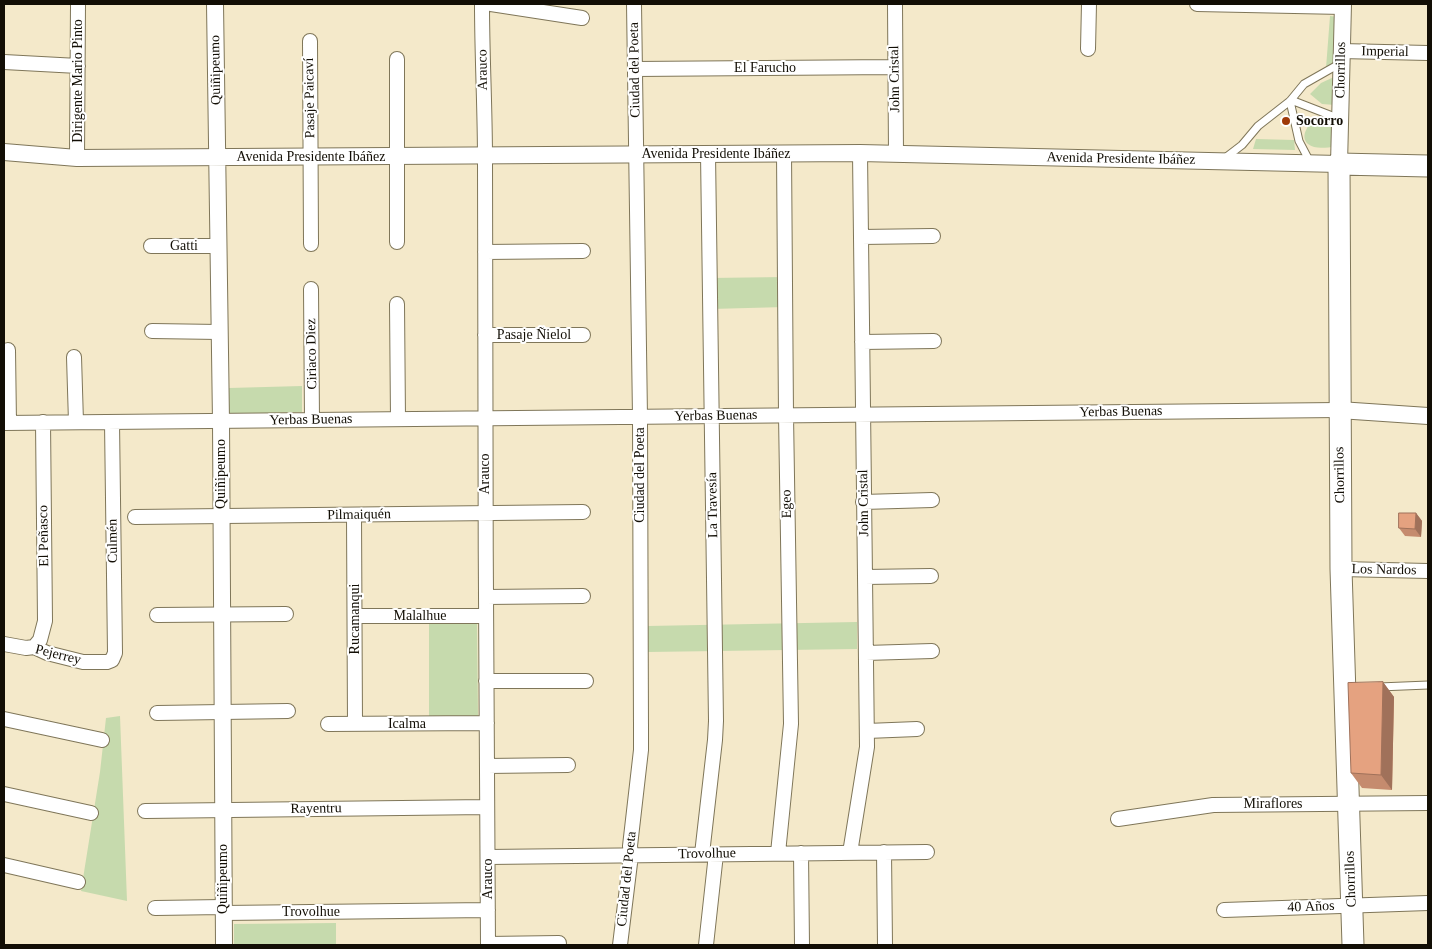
<!DOCTYPE html>
<html>
<head>
<meta charset="utf-8">
<style>
  body { margin:0 }
  #map { position:relative; width:1432px; height:949px; overflow:hidden; background:#f4e9ca; font-family:"Times New Roman",serif }
  canvas { display:block }
  .frame { position:absolute; inset:0; border:5px solid #120e05; pointer-events:none }
</style>
</head>
<body>
<div id="map">
<canvas width="1432" height="949"></canvas>
<div class="frame"></div>
</div>
<script>
const ctx = document.querySelector('canvas').getContext('2d');
ctx.lineJoin = 'round';
function fillPath(path, color) { ctx.fillStyle = color; ctx.fill(path, 'evenodd'); }
function stroke(path, color, width, dash) { ctx.strokeStyle = color; ctx.lineWidth = width; ctx.lineCap = dash ? 'butt' : 'round'; ctx.setLineDash(dash || []); ctx.stroke(path); }
function drawText(font, color, halo, rows, align = 'center') {
  ctx.font = font + ' "Times New Roman",serif'; ctx.lineWidth = 4; ctx.setLineDash([]); ctx.textBaseline = 'middle'; ctx.strokeStyle = halo; ctx.fillStyle = color; for (const [text, x, y, turn = 0] of rows) {
    ctx.save(); ctx.translate(x, y); ctx.rotate((+turn || 0) * Math.PI / 180); ctx.textAlign = isNaN(turn) ? turn : align; if (halo) ctx.strokeText(text, 0, 0); ctx.fillText(text, 0, 0); ctx.restore();
  }
}
fillPath(new Path2D(`
  M1330,16L1339,17V60L1326,68Z
  M1336,76L1335,105L1322,104L1310,94L1321,83Z
  M1326,118L1332,120L1335,147C1327,147 1315,150 1308,144C1299,136 1309,122 1318,119C1320,118 1323,119 1326,118Z
  M1256,139L1294,140L1295,150L1253,149Z
  M785,277V307L711,309L710,278Z
  M302,386V412L229,414V388Z
  M477,621L478,716H429V622Z
  M857,622V649L648,652V626Z
  M120,716L127,901L81,891L100,772L106,718Z
  M336,923V945H234V924Z`), '#c6daad');
const service = new Path2D(`
  M1291,100L1340,119
  M1290,101L1299,141L1310,162
  M1225,158L1242,145L1258,126L1290,101L1304,84L1341,63
  M1379,687L1428,685`);
const minor = new Path2D(`
  M482,4C482,56 485,108 485,160C485,422 486,683 488,945
  M491,4L582,18
  M895,4L896,154
  M1197,4L1343,7
  M310,41L311,244
  M1088,49L1089,4
  M1341,51L1428,53
  M397,59V242
  M4,62L78,66
  M635,69L895,67
  M77,158L78,4
  M861,237L933,236
  M151,246H218
  M485,252L583,251
  M311,289L312,420
  M397,304L398,419
  M152,331L219,332
  M485,335H583
  M862,342L934,341
  M8,350L9,423
  M74,357L76,422
  M4,423L1339,410
  M863,502L932,500
  M354,515L355,724
  M135,517L583,512
  M1341,569L1428,571
  M865,577L931,576
  M486,597L583,596
  M157,615L286,614
  M355,616H486
  M4,644L26,648L34,647L47,653L83,662H107L112,660L115,653L112,422
  M34,647L40,640L45,621L43,422
  M866,653L932,651
  M486,681H586
  M157,713L288,711
  M4,719L102,740
  M328,724L487,723
  M867,731L917,729
  M487,766L568,765
  M4,794L91,813
  M145,811L487,807
  M1118,819L1213,805L1428,803
  M884,852L885,945
  M778,853L791,724L786,415L784,153
  M801,853L802,945
  M850,853L867,747L860,153
  M702,854L715,740L716,721L708,154
  M488,857L927,852
  M4,865L78,882
  M155,908L223,907
  M1224,910L1428,903
  M223,913L488,910
  M488,944L559,943
  M620,945L631,855L630,846L641,750V731L640,417L634,4
  M706,945L716,854`);
const tertiary = new Path2D(`
  M215,4L221,421L224,945
  M4,152L77,158L860,153L1339,164L1343,4
  M1339,410L1428,416`);
const primary = new Path2D(`
  M1353,945L1341,569L1339,164L1428,166`);
stroke(service, '#7f7659', 9);
stroke(minor, '#7f7659', 16);
stroke(tertiary, '#7f7659', 18);
stroke(primary, '#7f7659', 23);
stroke(service, '#fff', 7);
stroke(minor, '#fff', 14);
stroke(tertiary, '#fff', 16);
stroke(primary, '#fff', 21);
fillPath(new Path2D(`
  M1416,513L1422,521L1421,537L1405,536L1399,528Z
  M1383,682L1394,697L1392,790L1362,788L1351,773Z`), '#c58b6e');
fillPath(new Path2D(`
  M1416,513L1422,521L1421,537L1415,529Z
  M1383,682L1394,697L1392,790L1381,775Z`), '#a0715a');
const building = new Path2D(`
  M1399,513H1416L1415,529L1399,528Z
  M1383,682L1381,775L1351,773L1348,683Z`);
fillPath(building, '#e5a280');
stroke(building, '#a0715a', 1);
for (const [x, y, r, color] of [
  [1286,121,5,"#9f3a09"]
]) { const dot = new Path2D(); dot.arc(x, y, r, 0, 2 * Math.PI); ctx.fillStyle = color; ctx.fill(dot); stroke(dot, '#fff', 2); }
drawText('14px', '#120e05', '#fff', [
  ["Imperial",1385,52,1],
  ["El Farucho",765,68],
  ["Quiñipeumo",216,70,-91],
  ["Arauco",483,70,-91],
  ["Ciudad del Poeta",635,70,-91],
  ["Chorrillos",1341,70,-89],
  ["John Cristal",895,79,-91],
  ["Dirigente Mario Pinto",78,81,-90],
  ["Pasaje Paicaví",310,98,-91],
  ["Avenida Presidente Ibáñez",716,154],
  ["Avenida Presidente Ibáñez",311,157],
  ["Avenida Presidente Ibáñez",1121,159,1],
  ["Gatti",184,246],
  ["Pasaje Ñielol",534,335],
  ["Ciriaco Diez",312,354,-91],
  ["Yerbas Buenas",1121,412,-1],
  ["Yerbas Buenas",716,416,-1],
  ["Yerbas Buenas",311,420,-1],
  ["Quiñipeumo",221,474,-90],
  ["Arauco",485,474,-90],
  ["Ciudad del Poeta",640,475,-90],
  ["Chorrillos",1340,475,-91],
  ["John Cristal",864,503,-91],
  ["Egeo",787,504,-91],
  ["La Travesía",713,505,-91],
  ["Pilmaiquén",359,515,-1],
  ["El Peñasco",44,536,-91],
  ["Culmén",113,541,-91],
  ["Los Nardos",1384,570,1],
  ["Malalhue",420,616],
  ["Rucamanqui",355,619,-90],
  ["Pejerrey",58,655,14],
  ["Icalma",407,724],
  ["Miraflores",1273,804],
  ["Rayentru",316,809,-1],
  ["Trovolhue",707,854,-1],
  ["Quiñipeumo",223,879,-90],
  ["Arauco",488,879,-90],
  ["Ciudad del Poeta",627,879,-84],
  ["Chorrillos",1351,879,-92],
  ["40 Años",1311,907,-2],
  ["Trovolhue",311,912]
]);
drawText('bold 14px', '#120e05', '#fff', [
  ["Socorro",1296,121]
], 'left');
</script>
</body>
</html>
